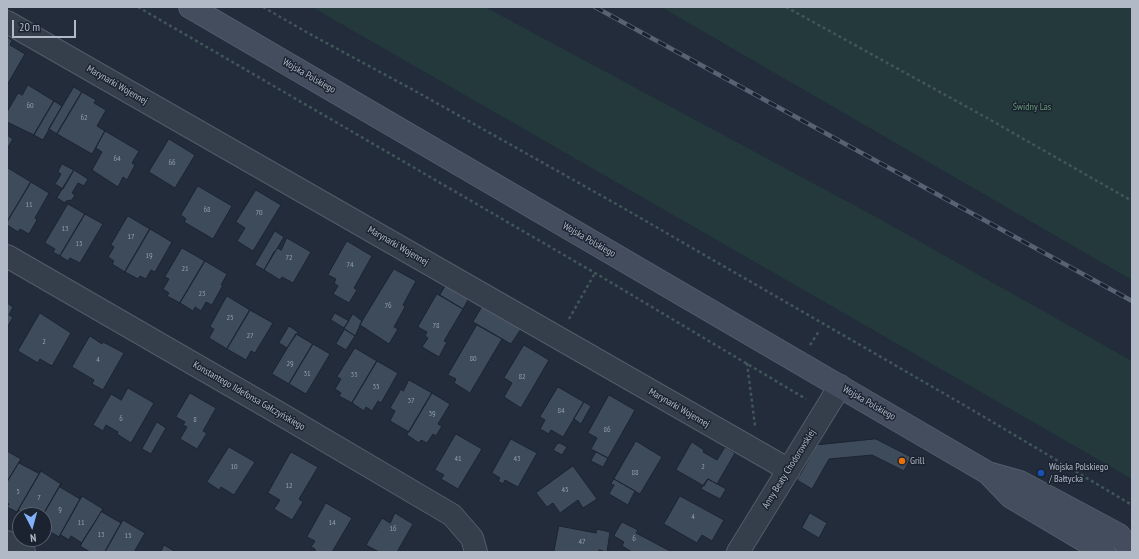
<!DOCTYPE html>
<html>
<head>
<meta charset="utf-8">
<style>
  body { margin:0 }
  #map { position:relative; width:1139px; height:559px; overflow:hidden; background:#222c3b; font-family:"PT Sans Narrow",sans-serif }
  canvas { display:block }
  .frame { position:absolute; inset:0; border:8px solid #b1b9c7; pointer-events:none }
  .north { position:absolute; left:12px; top:507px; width:40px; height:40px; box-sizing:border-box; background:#1b2330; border:1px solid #575f6c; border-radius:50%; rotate:174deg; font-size:11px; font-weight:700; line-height:16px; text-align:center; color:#b1b9c7 }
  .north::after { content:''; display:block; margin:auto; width:14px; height:18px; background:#83b1f9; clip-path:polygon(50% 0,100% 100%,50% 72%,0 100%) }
  .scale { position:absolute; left:12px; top:20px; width:64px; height:18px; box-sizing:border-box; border:2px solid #b1b9c7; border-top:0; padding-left:5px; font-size:12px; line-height:14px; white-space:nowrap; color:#b1b9c7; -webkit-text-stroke:3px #1b2330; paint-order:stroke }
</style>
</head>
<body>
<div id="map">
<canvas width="1139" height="559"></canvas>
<div class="frame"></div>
<div class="north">N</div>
<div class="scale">20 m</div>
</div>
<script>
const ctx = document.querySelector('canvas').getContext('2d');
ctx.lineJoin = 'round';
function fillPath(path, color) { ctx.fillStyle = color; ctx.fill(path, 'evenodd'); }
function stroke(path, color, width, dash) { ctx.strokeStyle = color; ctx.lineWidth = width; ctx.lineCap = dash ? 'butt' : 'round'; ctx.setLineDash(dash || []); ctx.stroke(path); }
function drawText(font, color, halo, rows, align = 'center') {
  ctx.font = font + ' "PT Sans Narrow",sans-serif'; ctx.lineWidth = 3; ctx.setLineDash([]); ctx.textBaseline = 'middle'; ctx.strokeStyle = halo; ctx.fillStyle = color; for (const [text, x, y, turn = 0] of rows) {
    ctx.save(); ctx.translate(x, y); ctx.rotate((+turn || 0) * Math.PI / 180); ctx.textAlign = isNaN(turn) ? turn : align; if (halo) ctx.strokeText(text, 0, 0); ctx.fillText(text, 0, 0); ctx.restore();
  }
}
fillPath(new Path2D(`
  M312,7H485L876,217L1132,361V479Z
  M661,7H1132V280Z`), '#24393c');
const building = new Path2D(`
  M7,37L12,40L10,45L25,54L7,85Z
  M28,85L54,101L34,135L7,122V112L18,93L22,95Z
  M74,87L82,92L57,134L49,129Z
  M82,92L96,100L94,103L106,110L97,126L105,131L92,154L57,134Z
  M54,101L62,106L43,140L34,135Z
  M105,131L139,151L132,163L135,165L127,180L123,177L118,187L92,170L102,152L96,148Z
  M7,135L13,139L7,149Z
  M169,139L195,155L175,188L149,172Z
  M62,164L74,170L63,189L55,184L61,174L58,172Z
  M8,168L31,182L7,222V169Z
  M74,170L88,179L84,186L78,183L72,193L75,195L72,200L66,201L65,203L57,198Z
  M31,182L49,193L35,218L37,220L29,234L20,229L18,232L7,225V222Z
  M198,186L232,206L213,239L184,222L186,219L181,215Z
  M256,190L281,205L253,251L237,241L245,228L236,222Z
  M68,204L85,214L60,256L53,252L55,249L45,243Z
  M85,214L103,224L80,263L70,258L68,261L60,256Z
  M128,216L150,229L125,272L112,264L114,261L108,257L114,247L111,245Z
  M150,229L172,242L155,272L151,270L146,279L140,276L138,279L125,272Z
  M275,231L284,237L264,270L255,265Z
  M287,238L311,252L293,283L282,277L280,280L264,270L274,252L278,248L281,250Z
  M347,241L372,256L354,288L357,290L349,303L333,294L338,286L334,283L336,279L328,275Z
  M182,248L205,261L180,303L167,296L169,293L163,289L169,279L165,277Z
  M205,261L227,274L221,285H223L212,305L206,302L201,311L195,307L193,311L180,303Z
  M394,269L416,281L403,305L405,307L394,327L398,329L389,344L360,325Z
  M446,285L469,298L463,309L440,295Z
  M437,294L463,309L444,341L447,342L439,357L422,347L428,338L425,336L427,332L418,327Z
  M227,296L250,310L227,349L209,338L214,329L210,327Z
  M7,303L13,307L9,315L13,317L7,328Z
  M482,307L521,329L511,344L473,322Z
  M250,310L273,323L255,353L251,351L246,360L227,349Z
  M40,313L71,333L52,366L40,359L38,363L18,351Z
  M335,313L349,321L344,328L331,320Z
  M353,314L362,321L355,336L344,329Z
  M477,325L502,339L470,393L454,383L456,379L448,375Z
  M289,326L298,332L287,348L279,343Z
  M345,329L355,336L346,350L336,344Z
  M296,334L313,344L289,384L272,374Z
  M90,336L102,344L103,342L124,353L103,390L92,384L94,380L72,367Z
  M313,344L330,354L306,394L289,384Z
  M524,345L549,360L521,408L504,397L512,383L504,378Z
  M355,348L377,361L352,403L339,396L341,393L335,389L341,379L337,377Z
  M377,361L398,373L381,403L378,401L372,411L366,407L364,411L352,403Z
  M409,380L432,393L409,432L390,421L395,411L390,408L401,389L403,391Z
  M558,387L584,402L563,437L551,430L549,434L540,429L545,420L540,417Z
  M128,388L154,403L131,443L117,434L118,432L106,425L103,431L93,425L111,394L121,400Z
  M190,393L216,408L203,431L207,433L197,449L180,439L187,427L183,425L185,422L176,417Z
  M432,393L450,404L438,424L442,426L436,436L433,434L427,443L421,440L419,443L407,435Z
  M609,395L635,410L608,458L591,449L597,438L588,433Z
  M584,402L591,406L581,424L574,419Z
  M157,422L166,428L151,454L142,449Z
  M456,434L482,449L458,489L441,479L444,475L435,470Z
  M511,439L537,453L518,487L505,480L503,484L498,481L500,478L492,473Z
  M876,439L911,457L904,471L872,455L829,459L812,489L797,480L817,445Z
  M636,441L662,457L640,494L614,479Z
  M692,442L704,450L703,452L717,460L725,447L735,453L717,484L708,479L704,486L676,470Z
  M560,443L567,447L562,455L553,450L557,444Z
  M229,447L255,462L234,495L221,487L219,490L207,482Z
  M7,451L21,459L7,482Z
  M291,452L318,467L299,499L303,502L292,520L274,509L280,500L268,493Z
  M596,452L608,458L603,467L591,461Z
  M21,459L19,463L38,473L41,471L17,512L7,507L9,504L7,503V482Z
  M573,466L597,499L583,508L578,500L560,513L553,503L547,507L536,493Z
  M41,471L61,484L43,515H34L29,512L27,515L18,510L17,513V512Z
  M614,479L635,491L628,505L609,494L614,485L611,484Z
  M708,479L726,489L720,499L701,489Z
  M61,484H62L60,487L80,499L82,496L59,537L49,531L50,529L44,525L43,515Z
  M82,496L103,509L80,546L82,543L71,536L69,540L61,535L59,537Z
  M680,496L724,520L712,541L702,535L697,543L664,524Z
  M326,503L352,518L332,552H315V549L311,547L315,541L307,537Z
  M103,509L102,512L121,523L123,520L105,552H90L80,546Z
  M395,513L413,524L397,552H379L366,545L382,518L390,523Z
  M810,513L827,523L819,538L802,528Z
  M123,520L145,533L134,552H105Z
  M622,522L638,530L636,533L672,552H632L622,546L624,542L614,536Z
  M559,526L596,533L597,529L610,532L607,552L599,550L598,552H554Z
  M164,545L176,552H161Z`);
fillPath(building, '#3e4b5b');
stroke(building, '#1d2532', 1);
const street = new Path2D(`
  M7,22L789,470
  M7,256L277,412L452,515L472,538L476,552
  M7,542L24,552
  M738,552L840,386`);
const secondary = new Path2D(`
  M190,7L988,473L1020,482L1119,535L1132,552
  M988,473L1011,497L1104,552`);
stroke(street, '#545c69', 24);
stroke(secondary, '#545c69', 24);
stroke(new Path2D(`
  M138,7L595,273L806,399
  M263,7L308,33L417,92L618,205L969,408L1132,505
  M786,7L987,118L1132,201
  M569,319L595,273
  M810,345L819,331
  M747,363L755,426`), '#415659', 2.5, [3, 3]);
stroke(street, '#353e4b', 22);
stroke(secondary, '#434d5e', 22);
const rail = new Path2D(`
  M595,7L1132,301`);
stroke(rail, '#576272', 4.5);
stroke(rail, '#1b2330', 3, [9]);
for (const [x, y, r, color] of [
  [902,461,4,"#e8710a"],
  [1041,473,4,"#1a4fb4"]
]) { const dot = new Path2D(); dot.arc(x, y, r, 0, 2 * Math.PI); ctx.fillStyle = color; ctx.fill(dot); stroke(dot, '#1b2330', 1.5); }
drawText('8px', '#949eac', null, [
  ["60",30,106],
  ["62",84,118],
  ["64",117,159],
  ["66",172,163],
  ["11",29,205],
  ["68",207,210],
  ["70",259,213],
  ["13",65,229],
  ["17",131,237],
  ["15",79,244],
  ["19",149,256],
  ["72",289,258],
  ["74",350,265],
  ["21",185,269],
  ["23",202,294],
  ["76",388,306],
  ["25",230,318],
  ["78",436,326],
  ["27",250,336],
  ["2",44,342],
  ["80",473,359],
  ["4",98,360],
  ["29",290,364],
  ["31",307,374],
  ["33",354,375],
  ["82",522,377],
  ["35",376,387],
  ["37",411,401],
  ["84",561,411],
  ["39",432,414],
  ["6",121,419],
  ["8",195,420],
  ["86",607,430],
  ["41",458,459],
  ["43",517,459],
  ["10",234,467],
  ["2",703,467],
  ["88",635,473],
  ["12",289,486],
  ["45",565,490],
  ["5",18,492],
  ["7",39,498],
  ["9",60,510],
  ["4",693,517],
  ["11",81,523],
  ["14",332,523],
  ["16",393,529],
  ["13",101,535],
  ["15",128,536],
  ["6",634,539],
  ["47",582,542]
]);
drawText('10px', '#b1b9c7', '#1b2330', [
  ["Wojska Polskiego",309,76,30],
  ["Marynarki Wojennej",117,85,30],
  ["Wojska Polskiego",589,240,30],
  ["Marynarki Wojennej",398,246,30],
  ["Konstantego Ildefonsa Gałczyńskiego",249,396,30],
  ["Wojska Polskiego",869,403,30],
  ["Marynarki Wojennej",679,408,30],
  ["Anny Beaty Chodorowskiej",789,469,-58]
]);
drawText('10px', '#679872', '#1b2330', [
  ["Świdny Las",1032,107]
]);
drawText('10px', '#b1b9c7', '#1b2330', [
  ["Grill",910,461],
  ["Wojska Polskiego",1049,467],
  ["/ Bałtycka",1049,479]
], 'left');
</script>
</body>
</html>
